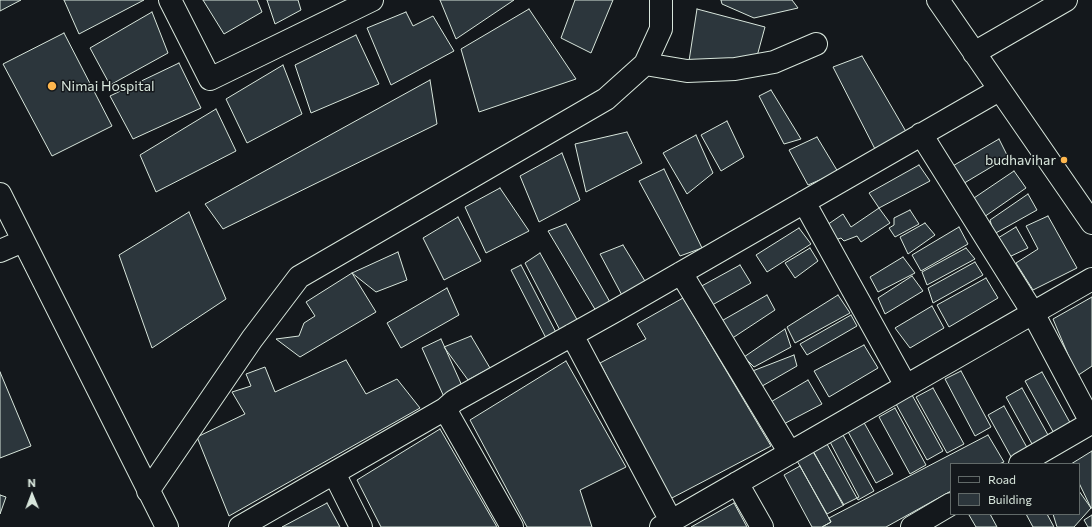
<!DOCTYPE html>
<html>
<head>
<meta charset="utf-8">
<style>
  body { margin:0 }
  #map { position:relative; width:1092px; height:527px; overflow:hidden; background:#14181c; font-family:Commissioner,sans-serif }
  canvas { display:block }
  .legend { position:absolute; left:950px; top:463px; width:130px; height:52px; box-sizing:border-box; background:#14181c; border:1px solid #626a69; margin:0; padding:5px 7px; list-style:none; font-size:12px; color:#d8e6dc }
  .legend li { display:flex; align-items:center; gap:8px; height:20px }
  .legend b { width:20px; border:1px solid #626a69 }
  .north { position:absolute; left:12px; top:475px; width:40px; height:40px; -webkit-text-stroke:3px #14181c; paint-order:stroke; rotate:359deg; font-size:11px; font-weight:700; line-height:16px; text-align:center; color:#d8e6dc }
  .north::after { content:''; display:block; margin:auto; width:14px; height:18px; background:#d8e6dc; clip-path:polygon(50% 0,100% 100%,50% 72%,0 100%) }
</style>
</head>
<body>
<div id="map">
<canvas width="1092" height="527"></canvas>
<ul class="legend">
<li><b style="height:5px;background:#14181c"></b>Road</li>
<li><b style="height:11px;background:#2c363c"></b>Building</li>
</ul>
<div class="north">N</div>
</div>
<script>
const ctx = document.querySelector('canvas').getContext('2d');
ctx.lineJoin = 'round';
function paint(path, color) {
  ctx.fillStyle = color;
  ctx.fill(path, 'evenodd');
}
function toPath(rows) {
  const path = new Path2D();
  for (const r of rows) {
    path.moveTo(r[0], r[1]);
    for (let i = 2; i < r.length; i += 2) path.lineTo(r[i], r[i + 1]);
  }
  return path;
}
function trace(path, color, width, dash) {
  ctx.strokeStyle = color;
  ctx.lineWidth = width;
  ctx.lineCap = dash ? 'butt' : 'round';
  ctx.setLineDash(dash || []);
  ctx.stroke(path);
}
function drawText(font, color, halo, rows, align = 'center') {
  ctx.font = font + ' Commissioner,sans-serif';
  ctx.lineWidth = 3;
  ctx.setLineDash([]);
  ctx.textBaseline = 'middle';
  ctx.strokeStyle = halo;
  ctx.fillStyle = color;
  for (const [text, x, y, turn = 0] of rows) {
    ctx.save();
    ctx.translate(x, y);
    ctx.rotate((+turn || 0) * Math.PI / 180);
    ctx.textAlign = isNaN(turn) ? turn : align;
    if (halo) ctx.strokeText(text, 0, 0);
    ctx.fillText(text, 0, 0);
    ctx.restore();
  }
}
const building = toPath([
  [0,0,21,0,0,11,0,0],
  [64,0,144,0,79,34,64,0],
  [203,0,257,0,262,12,224,34,203,0],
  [267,0,298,0,301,10,275,24,267,0],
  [440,0,514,0,456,39,440,0],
  [575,0,613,0,591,53,561,38,575,0],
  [721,0,792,0,798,8,754,18,722,4,721,0],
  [529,9,576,79,479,112,461,49,529,9],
  [697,9,765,27,756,60,689,61,697,9],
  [152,12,168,53,110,85,90,48,152,12],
  [406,12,413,26,433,16,454,51,391,85,367,28,406,12],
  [64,33,112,126,52,156,3,64,64,33],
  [356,35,379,84,311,113,295,65,356,35],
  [862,56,908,135,876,151,833,67,862,56],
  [179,63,201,108,133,139,110,96,179,63],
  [283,65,302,114,247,143,226,99,283,65],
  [430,80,437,124,223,229,205,204,430,80],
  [771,90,801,139,784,144,759,96,771,90],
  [216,109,236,151,156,192,140,155,216,109],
  [727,121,744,157,721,171,701,135,727,121],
  [627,132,642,163,586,192,575,144,627,132],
  [696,135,713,173,687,194,663,153,696,135],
  [817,137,838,172,808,185,789,150,817,137],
  [999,139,1008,157,961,185,951,167,999,139],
  [562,153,580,200,539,222,520,176,562,153],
  [919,165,930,181,879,208,869,193,919,165],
  [664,169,702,248,680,256,639,181,664,169],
  [1014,171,1026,188,984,217,971,200,1014,171],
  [500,188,529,231,486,253,465,207,500,188],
  [1028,194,1037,210,994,234,990,220,1028,194],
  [879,208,890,223,861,242,857,236,844,241,841,238,830,242,824,227,843,214,851,227,879,208],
  [910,210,919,224,895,237,889,228,894,225,894,218,910,210],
  [189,212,226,299,152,348,119,255,189,212],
  [1048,216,1077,268,1033,290,1016,263,1038,249,1026,226,1048,216],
  [458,217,481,261,444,280,423,238,458,217],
  [925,223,935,235,908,254,900,237,925,223],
  [566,224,615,311,599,316,548,231,566,224],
  [959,227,968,244,921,271,912,255,959,227],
  [1016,227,1028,248,1007,258,998,238,1016,227],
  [799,228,811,244,767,272,756,255,799,228],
  [623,245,648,286,624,299,600,254,623,245],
  [810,248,818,261,795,278,785,263,810,248],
  [966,248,975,259,927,285,922,272,966,248],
  [398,252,407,280,376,292,352,273,398,252],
  [540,253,580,325,563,336,525,263,540,253],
  [903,257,915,273,878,292,870,277,903,257],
  [975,262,983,275,933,303,928,288,975,262],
  [521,265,561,342,548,342,511,270,521,265],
  [740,265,751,283,707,308,698,288,740,265],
  [352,273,376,312,300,357,276,339,299,336,304,323,315,316,306,302,352,273],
  [912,276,923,291,885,314,878,298,912,276],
  [986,278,998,298,949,327,937,305,986,278],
  [447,288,459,315,401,348,387,323,447,288],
  [767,295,775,310,728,341,718,323,767,295],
  [838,295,850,313,795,343,787,327,838,295],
  [1092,297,1092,366,1077,376,1053,319,1092,297],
  [683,298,771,446,670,499,600,363,646,339,637,324,683,298],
  [932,306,944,328,910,348,895,328,932,306],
  [851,315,857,326,807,355,800,344,851,315],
  [785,329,791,347,754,367,744,357,785,329],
  [471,336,490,368,468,380,444,347,471,336],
  [441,339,463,388,444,397,422,348,441,339],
  [864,345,878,368,829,397,814,371,864,345],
  [794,355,797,366,757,389,750,372,794,355],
  [346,360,366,394,397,379,420,408,229,516,197,437,245,414,232,392,251,386,246,374,265,367,275,392,346,360],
  [566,361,626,467,580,490,592,527,527,527,470,420,566,361],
  [961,371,991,427,975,436,945,379,961,371],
  [0,372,31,446,0,458,0,372],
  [1042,372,1073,428,1056,437,1025,381,1042,372],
  [808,380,822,404,778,427,769,403,808,380],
  [933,388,964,444,947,453,916,397,933,388],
  [1022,388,1053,444,1037,453,1006,397,1022,388],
  [912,395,943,451,927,460,896,404,912,395],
  [1004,406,1035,462,1015,464,988,415,1004,406],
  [895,408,926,465,910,474,879,417,895,408],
  [862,419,893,474,876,483,846,428,862,419],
  [440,429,497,527,381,527,357,480,440,429],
  [843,435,874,491,858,500,827,444,843,435],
  [988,435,1004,462,999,464,951,464,951,491,886,527,822,527,831,522,829,518,988,435],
  [829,440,859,497,843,505,812,449,829,440],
  [812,450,844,505,827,514,796,459,812,450],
  [1092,451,1092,508,1091,508,1079,483,1079,464,1071,464,1092,451],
  [800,466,831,522,822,527,812,527,784,475,800,466],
  [1079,491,1091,508,1074,527,1057,527,1053,514,1079,514,1079,491],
  [0,495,6,497,0,514,0,495],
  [327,503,340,527,282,527,327,503],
  [734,503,747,527,691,527,734,503],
  [970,514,990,514,997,527,976,527,969,515,970,514],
  [1026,514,1047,514,1054,527,1033,527,1026,514],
  [1092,515,1092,527,1088,527,1084,520,1092,515]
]);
const minor = toPath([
  [170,0,210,79,372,0],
  [938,0,1092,223],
  [974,53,1066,0],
  [645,64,687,71,735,69,774,62,816,44],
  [921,134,1033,313,1092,424],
  [0,194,167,527],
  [804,202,906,386],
  [0,251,23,241],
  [681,273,790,453],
  [572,335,671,521],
  [445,409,512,527],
  [1020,464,1091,423],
  [334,473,361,527],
  [737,483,762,527],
  [148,491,252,339,299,277,606,99,645,64,661,29,661,0],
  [240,527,445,409,454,401,615,311,999,90],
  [661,527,1092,279],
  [912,527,951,504]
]);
const markers = [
  [52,86,5,"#ffb74d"],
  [1064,160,4,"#ffb74d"]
];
const poiNames = [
  ["Nimai Hospital",61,86],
  ["budhavihar",1056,160,"right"]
];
paint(building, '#2c363c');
trace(building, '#d8e6dc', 1);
trace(minor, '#d8e6dc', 24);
trace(minor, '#14181c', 22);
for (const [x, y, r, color] of markers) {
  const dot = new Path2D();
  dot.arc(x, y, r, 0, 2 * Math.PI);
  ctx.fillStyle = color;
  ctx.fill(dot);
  trace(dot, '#14181c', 1.5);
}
drawText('14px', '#d8e6dc', '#14181c', poiNames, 'left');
</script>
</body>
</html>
